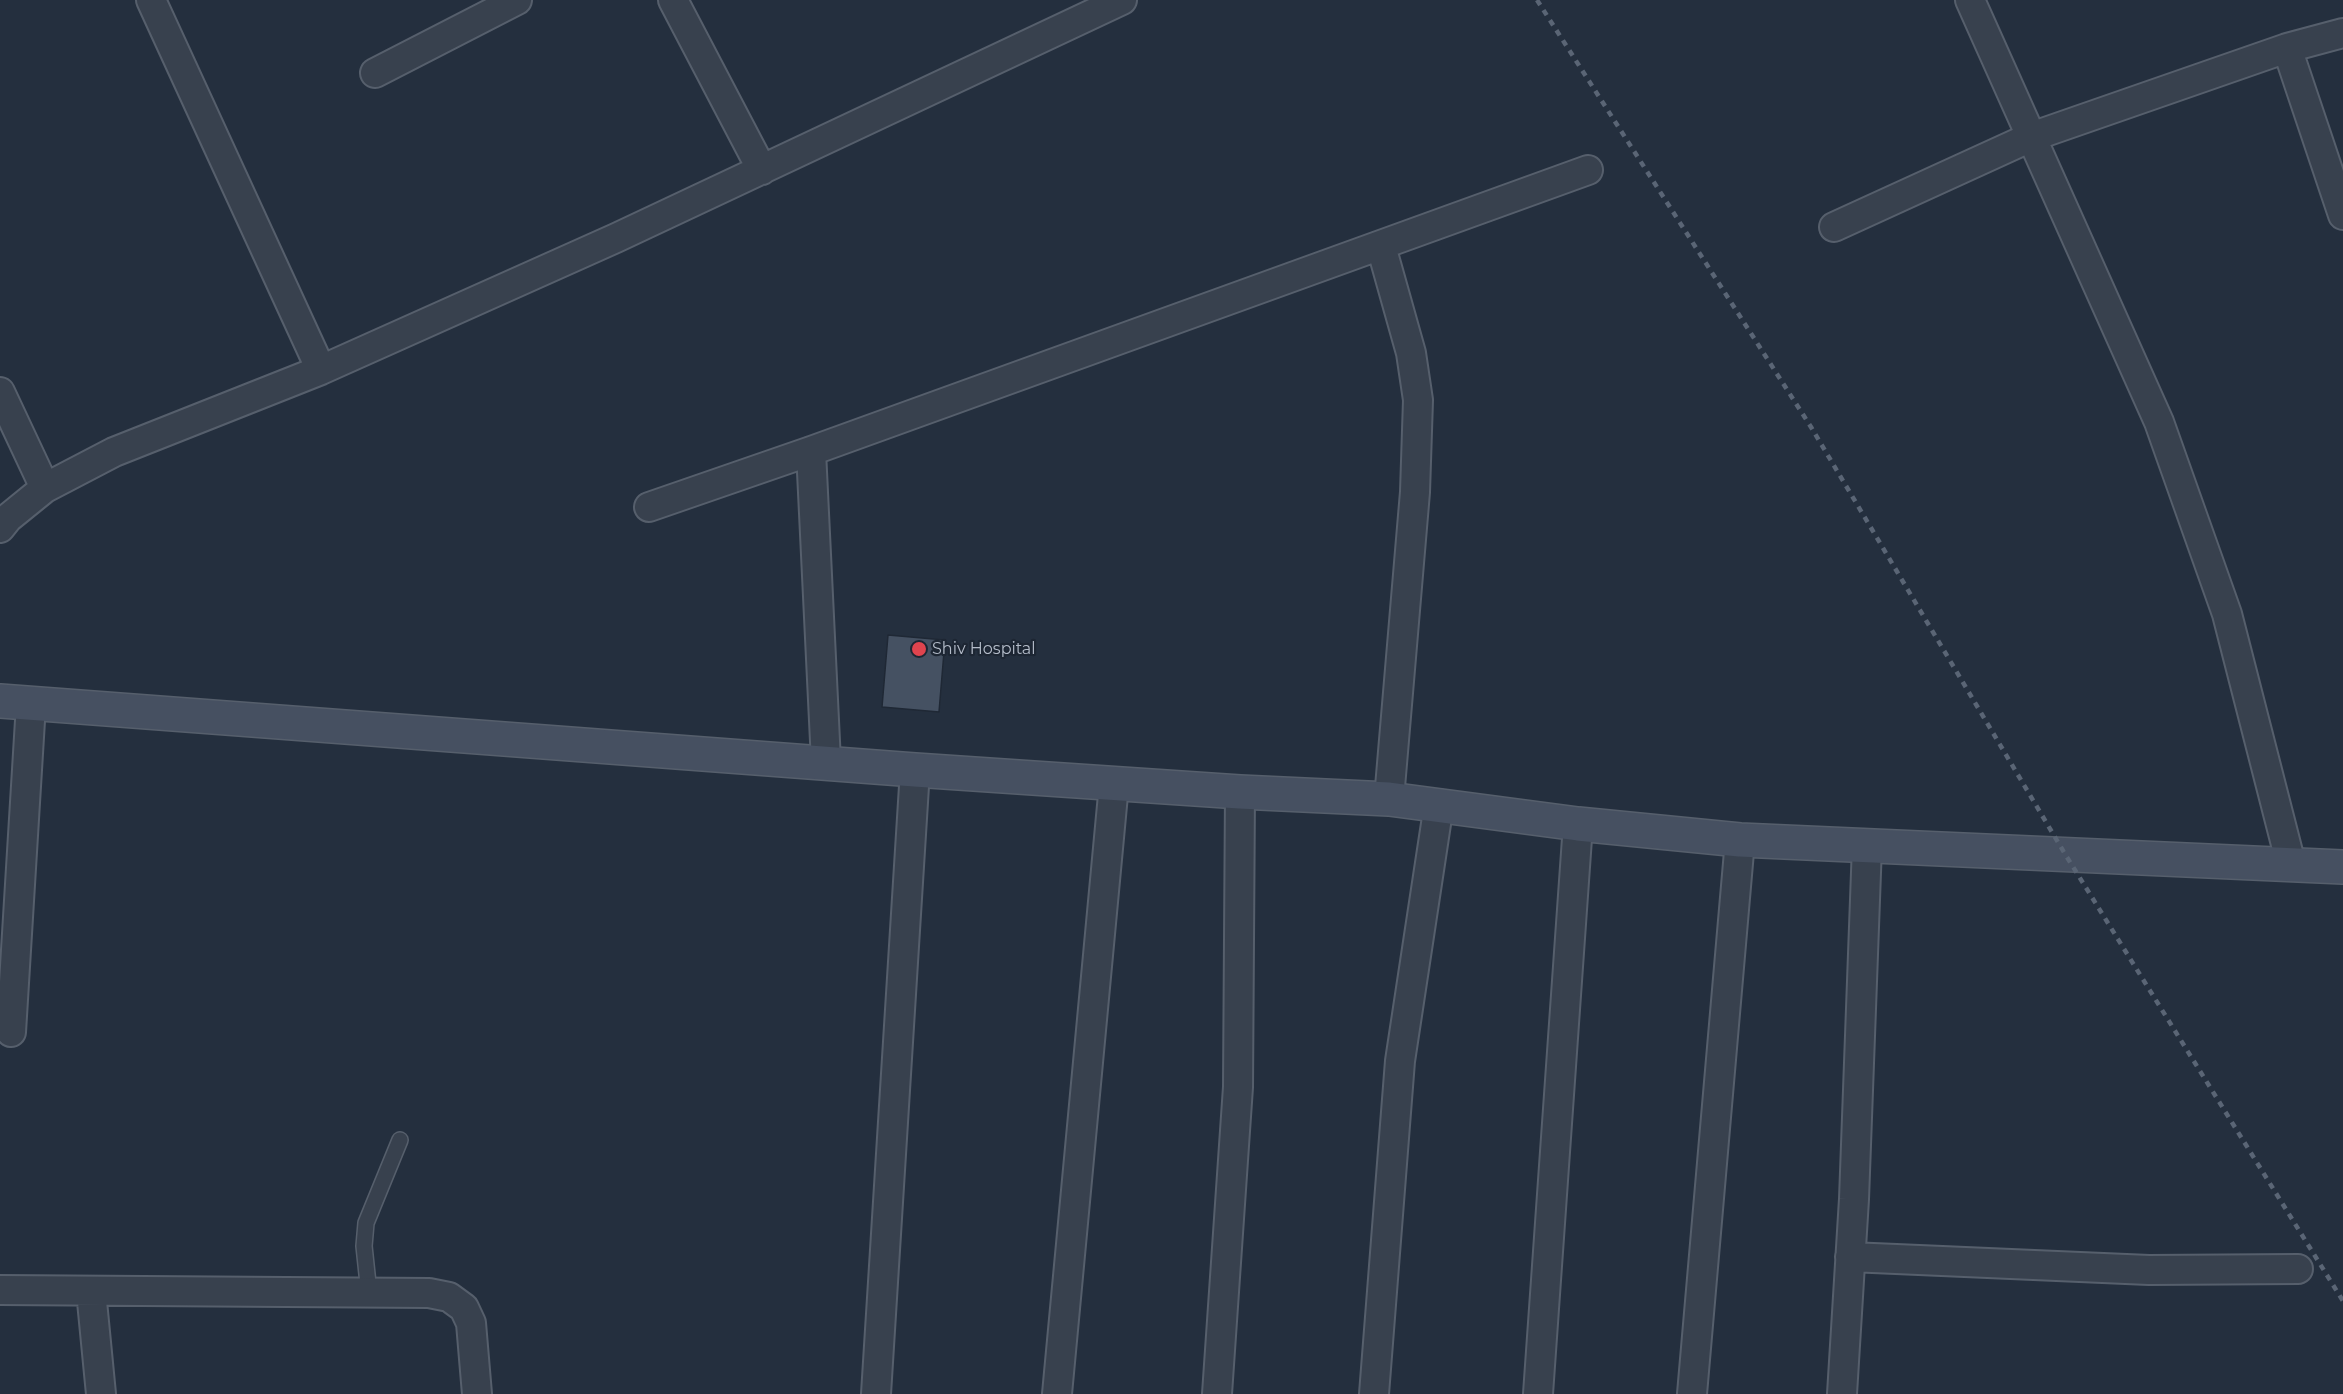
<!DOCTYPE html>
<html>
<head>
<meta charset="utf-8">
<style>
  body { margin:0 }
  canvas { display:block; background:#242f3e }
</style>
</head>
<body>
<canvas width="2343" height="1394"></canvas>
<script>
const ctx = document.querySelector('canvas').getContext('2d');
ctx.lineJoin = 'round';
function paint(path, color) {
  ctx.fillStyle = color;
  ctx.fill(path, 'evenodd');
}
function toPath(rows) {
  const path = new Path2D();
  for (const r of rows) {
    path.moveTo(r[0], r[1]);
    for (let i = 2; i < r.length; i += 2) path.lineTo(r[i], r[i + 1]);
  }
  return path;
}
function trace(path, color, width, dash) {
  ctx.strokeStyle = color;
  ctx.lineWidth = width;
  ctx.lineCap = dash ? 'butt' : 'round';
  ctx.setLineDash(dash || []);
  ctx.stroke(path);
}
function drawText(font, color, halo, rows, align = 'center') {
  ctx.font = font + ' Montserrat,sans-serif';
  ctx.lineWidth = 4.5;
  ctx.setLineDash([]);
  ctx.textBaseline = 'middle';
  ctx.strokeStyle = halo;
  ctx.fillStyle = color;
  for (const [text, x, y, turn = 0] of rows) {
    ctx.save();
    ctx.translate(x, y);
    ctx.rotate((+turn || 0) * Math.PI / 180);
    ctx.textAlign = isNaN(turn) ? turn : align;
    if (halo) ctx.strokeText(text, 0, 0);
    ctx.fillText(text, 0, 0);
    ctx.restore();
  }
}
const building = toPath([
  [888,635,945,640,939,712,882,707,888,635]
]);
const service = toPath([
  [369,1293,364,1246,366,1223,400,1140]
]);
const minor = toPath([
  [151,0,321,370],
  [673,0,762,170],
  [1970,0,2159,422,2227,614,2291,864],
  [2287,48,2343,215],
  [375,73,517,0],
  [1834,227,2031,137,2287,48,2343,33],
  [1381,246,1411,353,1418,400,1415,492,1389,799],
  [0,392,45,488],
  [811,451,826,762],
  [649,507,811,451,1588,170],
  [0,528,8,518,45,488,114,452,321,370,616,238,1122,0],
  [11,1032,31,704],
  [1850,1257,2149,1270,2298,1269],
  [0,1290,429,1293,449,1297,464,1308,471,1323,477,1394],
  [91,1291,101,1394],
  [876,1394,915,770],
  [1057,1394,1114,784],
  [1217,1394,1238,1087,1240,792],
  [1374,1394,1400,1061,1439,804],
  [1538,1394,1578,824],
  [1692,1394,1740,840],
  [1842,1394,1854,1199,1867,845]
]);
const secondary = toPath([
  [0,701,915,770,1240,792,1389,799,1578,824,1740,840,2343,867]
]);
const rail = toPath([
  [1537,0,1811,427,2065,854,2343,1301]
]);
const markers = [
  [919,649,8,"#e0444e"]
];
const poiNames = [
  ["Shiv Hospital",932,649]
];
paint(building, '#455162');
trace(building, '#1f2835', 1.5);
trace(service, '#565f6c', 18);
trace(minor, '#565f6c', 32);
trace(secondary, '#565f6c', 36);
trace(service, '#38414e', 15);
trace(minor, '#38414e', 28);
trace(secondary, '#465061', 33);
trace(rail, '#5a6575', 4.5, [6, 6]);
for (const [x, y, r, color] of markers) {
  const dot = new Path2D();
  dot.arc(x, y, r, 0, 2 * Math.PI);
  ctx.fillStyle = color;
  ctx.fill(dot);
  trace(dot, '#1d2633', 2);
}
drawText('16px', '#b4bcc9', '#1d2633', poiNames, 'left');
</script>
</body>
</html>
